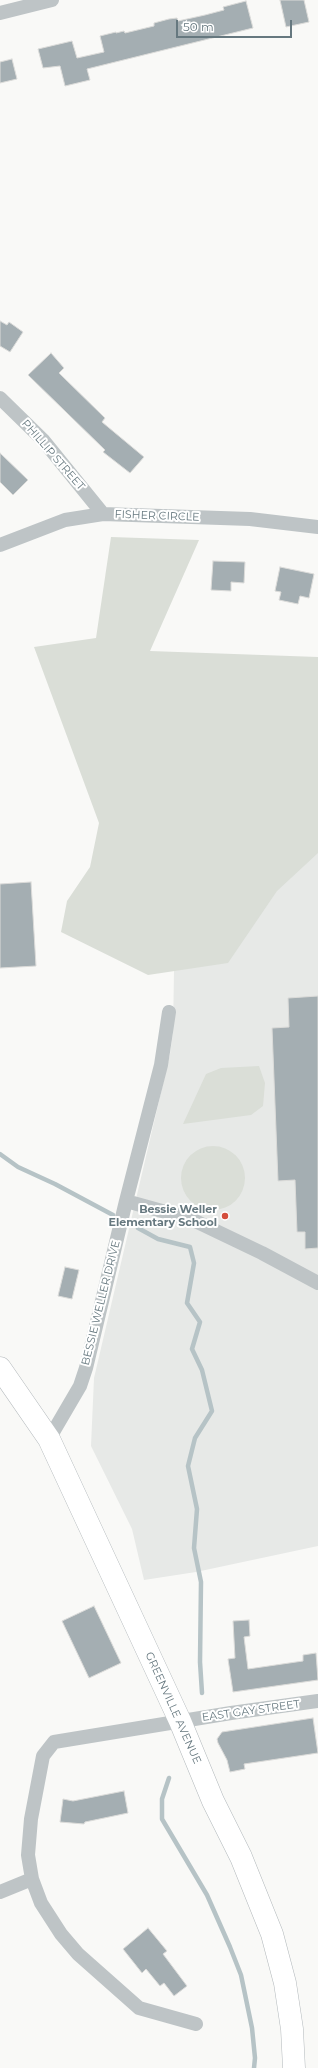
<!DOCTYPE html>
<html>
<head>
<meta charset="utf-8">
<style>
  body { margin:0 }
  #map { position:relative; width:318px; height:2068px; overflow:hidden; background:#f9f9f7; font-family:Montserrat,sans-serif }
  canvas { display:block }
  .scale { position:absolute; left:176px; top:20px; width:116px; height:18px; box-sizing:border-box; border:2px solid #66787f; border-top:0; padding-left:5px; font-size:12px; line-height:14px; white-space:nowrap; color:#66787f; -webkit-text-stroke:3px #fff; paint-order:stroke }
</style>
</head>
<body>
<div id="map">
<canvas width="318" height="2068"></canvas>
<div class="scale">50 m</div>
</div>
<script>
const ctx = document.querySelector('canvas').getContext('2d');
ctx.lineJoin = 'round';
function paint(path, color) {
  ctx.fillStyle = color;
  ctx.fill(path, 'evenodd');
}
function toPath(rows) {
  const path = new Path2D();
  for (const r of rows) {
    if (r.length === 3) {
      path.moveTo(r[0] + r[2], r[1]);
      path.arc(r[0], r[1], r[2], 0, 2 * Math.PI);
      continue;
    }
    path.moveTo(r[0], r[1]);
    for (let i = 2; i < r.length; i += 2) path.lineTo(r[i], r[i + 1]);
  }
  return path;
}
function trace(path, color, width, dash) {
  ctx.strokeStyle = color;
  ctx.lineWidth = width;
  ctx.lineCap = dash ? 'butt' : 'round';
  ctx.setLineDash(dash || []);
  ctx.stroke(path);
}
function drawText(font, color, halo, rows, align = 'center') {
  ctx.font = font + ' Montserrat,sans-serif';
  ctx.lineWidth = 4;
  ctx.setLineDash([]);
  ctx.textBaseline = 'middle';
  ctx.strokeStyle = halo;
  ctx.fillStyle = color;
  for (const [text, x, y, turn = 0] of rows) {
    ctx.save();
    ctx.translate(x, y);
    ctx.rotate((+turn || 0) * Math.PI / 180);
    ctx.textAlign = isNaN(turn) ? turn : align;
    if (halo) ctx.strokeText(text, 0, 0);
    ctx.fillText(text, 0, 0);
    ctx.restore();
  }
}
const built = toPath([
  [318,844,318,1546,196,1572,144,1580,132,1529,91,1446,94,1378,170,1054,173,1032,176,848]
]);
const green = toPath([
  [111,537,199,540,150,651,318,657,318,853,277,891,228,963,148,975,61,932,67,901,90,867,99,823,34,647,96,638],
  [259,1066,265,1083,263,1106,251,1115,183,1124,206,1074,221,1068],
  [213,1178,32]
]);
const stream = toPath([
  [0,1154,18,1167,55,1184,113,1215],
  [138,1228,158,1239,190,1247,194,1263,187,1303,200,1322,192,1349,202,1370,212,1411,195,1438,188,1466,197,1509,194,1548,201,1582,200,1662,202,1693],
  [169,1778,162,1799,162,1819,207,1895,230,1947,241,1975,252,2028,255,2058,254,2068]
]);
const building = toPath([
  [280,0,304,0,309,22,286,27,280,0],
  [246,1,253,28,87,69,90,80,65,86,60,66,43,68,38,49,72,41,77,58,104,52,100,36,116,32,116,33,124,31,125,33,154,26,154,23,169,19,177,18,178,21,205,15,224,10,223,7,246,1],
  [12,59,17,79,0,83,0,62,12,59],
  [0,321,7,325,9,322,23,332,10,352,0,346,0,321],
  [51,353,64,368,59,373,105,418,102,422,144,457,130,473,103,452,105,450,28,375,51,353],
  [0,453,28,480,13,495,0,482,0,453],
  [213,561,245,562,244,583,231,582,231,591,211,590,213,561],
  [280,567,314,574,309,598,300,596,298,604,279,600,281,592,275,591,280,567],
  [31,882,36,966,0,968,0,884,31,882],
  [318,996,318,1248,305,1249,305,1232,297,1232,295,1180,278,1181,272,1028,289,1027,288,998,318,996],
  [65,1267,79,1270,72,1299,58,1296,65,1267],
  [94,1606,121,1663,89,1678,62,1621,94,1606],
  [249,1620,250,1636,244,1637,248,1669,303,1661,303,1655,316,1653,318,1680,233,1692,228,1659,235,1658,233,1621,249,1620],
  [313,1718,318,1753,244,1764,245,1769,230,1772,227,1760,218,1743,217,1739,222,1732,313,1718],
  [124,1791,128,1813,85,1822,84,1824,60,1822,63,1799,73,1801,124,1791],
  [148,1928,167,1951,163,1954,187,1986,174,1996,164,1983,160,1986,146,1969,142,1973,123,1949,148,1928]
]);
const street = toPath([
  [0,13,52,0],
  [0,398,43,440,103,514],
  [0,545,65,520,103,514,250,519,318,527],
  [126,1201,161,1065,169,1012],
  [49,1439,80,1386,86,1368,126,1201,191,1219,262,1253,318,1283],
  [0,1892,32,1879],
  [196,2024,139,2008,78,1954,61,1934,41,1903,32,1879,28,1855,31,1819,43,1756,54,1742,231,1713,318,1701]
]);
const primary = toPath([
  [0,1368,49,1439,180,1721,213,1801,241,1857,272,1934,285,1983,292,2029,294,2068]
]);
const markers = [
  [225,1216,4,"#d44d3c"]
];
const streetNames = [
  ["PHILLIP STREET",53,455,49],
  ["FISHER CIRCLE",157,516,2],
  ["BESSIE WELLER DRIVE",101,1303,-76],
  ["GREENVILLE AVENUE",173,1708,66],
  ["EAST GAY STREET",251,1711,-8]
];
const poiNames = [
  ["Bessie Weller",217,1210],
  ["Elementary School",217,1223]
];
paint(built, '#e7e9e7');
paint(green, '#daded7');
trace(stream, '#b6c3c6', 4.5);
paint(building, '#a4aeb2');
trace(building, '#dbdbd9', 1);
trace(primary, '#b2b8bb', 23);
trace(street, '#bec4c6', 14);
trace(primary, '#fff', 22);
for (const [x, y, r, color] of markers) {
  const dot = new Path2D();
  dot.arc(x, y, r, 0, 2 * Math.PI);
  ctx.fillStyle = color;
  ctx.fill(dot);
  trace(dot, '#fff', 1.5);
}
drawText('11px', '#66787f', '#fff', streetNames);
drawText('bold 11px', '#66787f', '#fff', poiNames, 'right');
</script>
</body>
</html>
